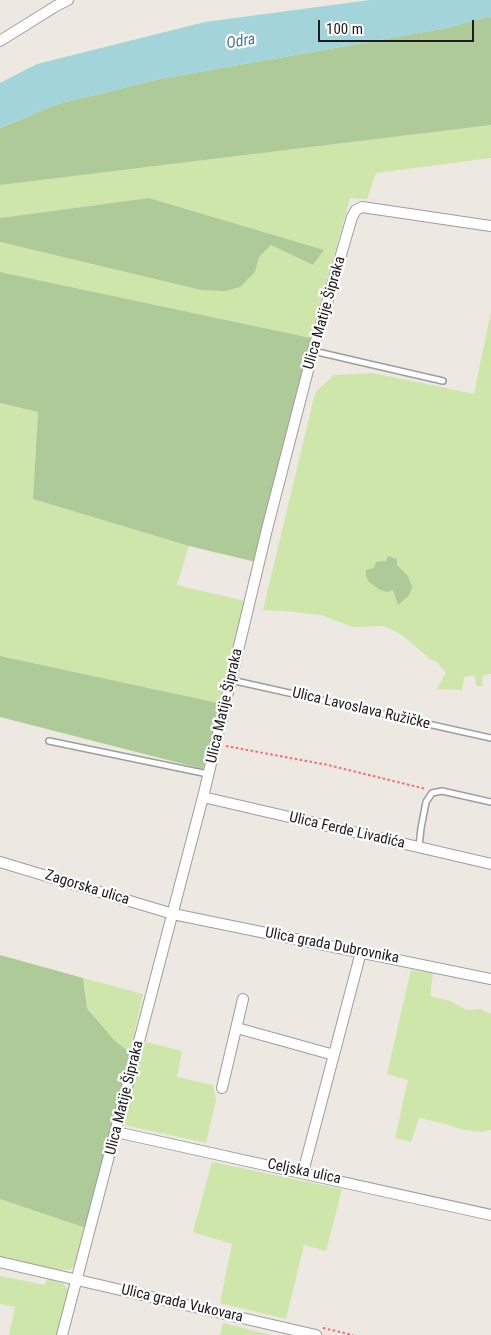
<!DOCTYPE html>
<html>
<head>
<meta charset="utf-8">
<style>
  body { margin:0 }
  #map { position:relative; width:491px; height:1335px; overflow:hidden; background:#ede8e1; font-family:"Roboto Condensed",sans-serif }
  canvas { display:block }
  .scale { position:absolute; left:318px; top:20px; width:156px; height:22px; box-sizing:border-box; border:2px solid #1c1c1c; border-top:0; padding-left:6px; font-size:15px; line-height:18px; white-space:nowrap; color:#1c1c1c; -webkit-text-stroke:4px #fff; paint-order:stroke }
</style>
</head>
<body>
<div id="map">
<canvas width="491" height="1335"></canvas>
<div class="scale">100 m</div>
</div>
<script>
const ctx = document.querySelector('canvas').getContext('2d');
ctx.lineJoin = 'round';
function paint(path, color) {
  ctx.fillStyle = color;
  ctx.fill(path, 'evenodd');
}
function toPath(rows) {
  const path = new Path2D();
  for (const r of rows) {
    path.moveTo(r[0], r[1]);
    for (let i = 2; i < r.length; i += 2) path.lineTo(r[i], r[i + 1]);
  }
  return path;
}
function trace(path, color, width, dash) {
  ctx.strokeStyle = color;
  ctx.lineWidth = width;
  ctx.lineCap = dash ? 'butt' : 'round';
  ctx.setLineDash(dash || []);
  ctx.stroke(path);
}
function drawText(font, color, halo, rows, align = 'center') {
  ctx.font = font + ' "Roboto Condensed",sans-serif';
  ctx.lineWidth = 4.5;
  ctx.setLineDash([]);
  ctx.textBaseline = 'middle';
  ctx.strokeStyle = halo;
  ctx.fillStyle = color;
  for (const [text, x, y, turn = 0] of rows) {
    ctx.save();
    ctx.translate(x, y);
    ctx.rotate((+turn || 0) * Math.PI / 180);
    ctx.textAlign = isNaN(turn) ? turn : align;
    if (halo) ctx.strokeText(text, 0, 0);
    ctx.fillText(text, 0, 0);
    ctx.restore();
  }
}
const grass = toPath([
  [491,125,491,158,376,173,367,199,350,198,311,338,0,272,0,242,201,290,255,272,259,257,271,245,313,265,323,250,149,198,0,218,0,185],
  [491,311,491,674,483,675,482,686,476,686,475,675,464,677,462,690,437,689,446,673,437,662,430,659,402,635,384,626,353,627,321,615,286,611,263,610,315,393,334,375,373,373,474,394],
  [0,403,38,412,33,499,189,546,177,585,245,601,223,704,0,656],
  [411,970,433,973,430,996,450,1001,467,1010,481,1009,491,1014,491,1130,480,1132,460,1129,446,1124,419,1118,411,1142,395,1138,408,1080,387,1074],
  [83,978,143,994,130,1053,114,1040,87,1007],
  [142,1041,182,1051,177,1077,213,1085,216,1100,206,1143,124,1125,121,1121],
  [212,1162,342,1189,326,1251,304,1245,286,1319,220,1303,232,1244,193,1232],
  [0,1199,86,1228,74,1266,69,1270,52,1269,0,1257],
  [0,1276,45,1285,47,1279,62,1282,69,1291,58,1335,9,1335,15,1307,0,1304],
  [223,1323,271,1335,220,1335]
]);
const forest = toPath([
  [491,16,491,125,0,185,0,128,58,104,160,79,447,28],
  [149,198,324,250,313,265,271,245,259,257,255,272,240,287,225,291,201,290,0,242,0,218],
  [0,272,311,338,256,562,189,546,33,499,38,412,0,403],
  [388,556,397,559,397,565,408,576,412,587,409,595,398,605,393,590,387,592,380,590,369,582,366,576,366,570,374,568,376,562,386,561],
  [0,656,223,704,203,769,0,717],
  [0,955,83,978,87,1008,114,1040,130,1053,86,1228,0,1199]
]);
const water = toPath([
  [370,0,491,0,491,16,447,28,160,79,58,104,0,128,0,83,37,64,205,22]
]);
const path = toPath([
  [226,746,328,765,426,789],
  [323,1328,353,1335]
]);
const lane = toPath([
  [313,351,443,381],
  [231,680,491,738],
  [49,741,208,774],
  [419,847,421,828,426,802,432,793,442,791,491,802]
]);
const street = toPath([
  [0,41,56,6,68,0],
  [203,797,491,864],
  [0,862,173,914,491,979],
  [237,1028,334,1055],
  [222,1088,243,999],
  [116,1132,491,1215],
  [303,1172,361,952],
  [0,1262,316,1335],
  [62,1335,203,797,267,529,313,351,352,217,356,210,362,207,491,226]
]);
const streetNames = [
  ["Ulica Matije Šipraka",325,313,-74],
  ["Ulica Matije Šipraka",225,706,-77],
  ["Ulica Lavoslava Ružičke",361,709,13],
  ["Ulica Ferde Livadića",347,831,13],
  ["Zagorska ulica",87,888,17],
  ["Ulica grada Dubrovnika",332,946,11],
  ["Ulica Matije Šipraka",125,1098,-76],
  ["Celjska ulica",304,1172,12],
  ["Ulica grada Vukovara",182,1304,13]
];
const waterNames = [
  ["Odra",241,42,-9]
];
paint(grass, '#cee6a9');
paint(forest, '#adca98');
paint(water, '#a3d4d9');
trace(lane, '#9d9d9d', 8);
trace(street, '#9d9d9d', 12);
trace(path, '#f36c6f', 2, [2.5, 2.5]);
trace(lane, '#fff', 5);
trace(street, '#fff', 10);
drawText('15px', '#1c1c1c', '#fff', streetNames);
drawText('italic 16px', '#477997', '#fff', waterNames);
</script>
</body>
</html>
